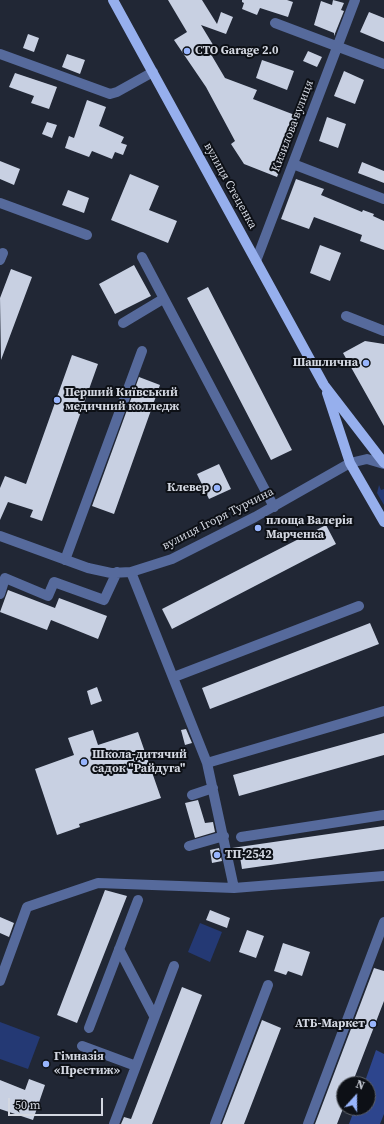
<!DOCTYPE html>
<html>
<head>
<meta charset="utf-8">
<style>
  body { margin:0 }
  #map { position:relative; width:384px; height:1124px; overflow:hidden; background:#212735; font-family:"Source Serif 4",serif }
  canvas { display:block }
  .north { position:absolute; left:336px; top:1076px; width:40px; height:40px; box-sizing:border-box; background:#0d1016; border:1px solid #5c6067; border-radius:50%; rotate:21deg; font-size:11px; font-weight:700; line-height:16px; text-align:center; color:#d3d7e1 }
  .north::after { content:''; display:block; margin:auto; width:14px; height:18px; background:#98b5fd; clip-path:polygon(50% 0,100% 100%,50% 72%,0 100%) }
  .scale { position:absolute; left:8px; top:1098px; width:95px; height:18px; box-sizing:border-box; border:2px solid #d3d7e1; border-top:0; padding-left:5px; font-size:12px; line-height:14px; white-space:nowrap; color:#d3d7e1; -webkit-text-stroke:3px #0d1016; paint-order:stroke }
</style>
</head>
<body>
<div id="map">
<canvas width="384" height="1124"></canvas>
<div class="north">N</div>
<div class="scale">50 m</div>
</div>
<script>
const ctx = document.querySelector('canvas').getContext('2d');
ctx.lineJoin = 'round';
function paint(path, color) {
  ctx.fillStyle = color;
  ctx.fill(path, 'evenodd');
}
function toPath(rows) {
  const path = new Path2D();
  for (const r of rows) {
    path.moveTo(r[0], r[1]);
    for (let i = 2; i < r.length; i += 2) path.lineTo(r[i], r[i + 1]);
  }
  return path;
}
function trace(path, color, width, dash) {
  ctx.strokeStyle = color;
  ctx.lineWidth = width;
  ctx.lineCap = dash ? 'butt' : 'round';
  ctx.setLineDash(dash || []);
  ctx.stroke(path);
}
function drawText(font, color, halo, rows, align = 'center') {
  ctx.font = font + ' "Source Serif 4",serif';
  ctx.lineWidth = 4;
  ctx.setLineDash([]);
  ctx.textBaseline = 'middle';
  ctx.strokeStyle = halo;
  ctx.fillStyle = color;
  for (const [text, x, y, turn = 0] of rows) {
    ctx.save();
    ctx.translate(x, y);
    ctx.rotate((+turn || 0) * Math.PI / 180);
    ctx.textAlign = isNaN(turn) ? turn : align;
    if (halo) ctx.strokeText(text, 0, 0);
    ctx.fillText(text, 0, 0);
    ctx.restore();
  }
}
const green = toPath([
  [379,485,381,490,384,489,384,505,377,493],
  [200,923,222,932,210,962,188,952],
  [0,1022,40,1037,28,1069,0,1059]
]);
const forest = toPath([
  [376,1050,384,1054,384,1114,380,1124,349,1124,355,1108,368,1108,368,1084,364,1084]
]);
const building = toPath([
  [168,0,202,0,217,24,221,12,233,17,226,34,201,25,218,53,212,56,225,78,257,90,253,99,300,117,277,177,244,164,231,144,235,141,206,87,174,40,187,32],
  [242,0,287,0,293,2,288,17,260,8,257,15,242,9,244,3,242,2],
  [333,0,344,3,341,10,344,11,334,36,334,33,314,25,321,1,332,5],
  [369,12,384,18,384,42,360,32],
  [28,34,39,38,34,52,23,48],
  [308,51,322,57,317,67,303,61],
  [67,54,85,60,80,74,62,67],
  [262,60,294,71,287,90,256,78],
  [344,71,364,80,355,104,334,96],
  [15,73,57,87,49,109,31,103,34,96,9,87],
  [87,100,106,107,99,126,124,137,121,143,127,145,123,155,115,152,112,159,92,151,89,157,65,148,69,136,74,138],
  [327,117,346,124,338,148,319,141],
  [47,122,57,125,52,138,42,134],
  [0,161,20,169,14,185,0,179],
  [362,162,384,171,384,183,358,173],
  [130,174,159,186,149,210,177,221,168,243,111,220],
  [296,179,324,189,321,195,362,212,363,210,374,214,373,216,384,221,384,250,360,241,362,235,314,217,309,229,281,219],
  [68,190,89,198,84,213,62,205],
  [320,245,341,253,330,281,310,273],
  [134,265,151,296,115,314,99,284],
  [11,269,32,277,1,360,0,298],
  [208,287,292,450,271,460,187,298],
  [365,341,384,344,384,426,343,353],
  [72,355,98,364,42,521,30,517,33,510,8,502,0,520,0,488,5,476,26,484],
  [139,377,160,385,114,514,92,506],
  [219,464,231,489,209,499,197,474],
  [326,525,336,544,172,629,162,609],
  [8,590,55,608,59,598,107,616,98,639,51,620,47,630,0,612],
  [370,623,379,644,210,709,202,688],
  [97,687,102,701,91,705,87,691],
  [186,729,192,743,185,745,181,730],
  [93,730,98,745,138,732,161,798,79,824,80,827,57,835,35,769,74,755,68,738],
  [384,733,384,755,239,796,233,775],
  [198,800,205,823,213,822,215,832,195,838,185,803],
  [384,826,384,849,242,869,240,857,234,859,232,848],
  [219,848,222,861,212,863,210,850],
  [105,890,127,896,77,1023,57,1015],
  [210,910,230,918,227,928,206,920],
  [0,917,14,923,9,937,0,933],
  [247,930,264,936,256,958,239,952],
  [283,943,310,952,302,976,288,971,286,975,274,971],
  [374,968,384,971,384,1001,352,1084,344,1084,344,1106,337,1124,315,1124],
  [182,987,202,995,152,1124,121,1124,124,1117,131,1119],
  [262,1020,281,1028,244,1124,222,1124],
  [29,1079,45,1085,33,1120,0,1109,0,1080,25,1090]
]);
const minor = toPath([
  [275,23,384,64],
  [0,54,110,94,117,92,153,72],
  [293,164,384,199],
  [0,203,87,235],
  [142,257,274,507],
  [0,260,3,253],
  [256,261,355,0],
  [346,316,384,331],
  [123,323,163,299],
  [0,536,88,568,111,573,131,572,172,559,255,517,350,463,367,459,384,464],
  [65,560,142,351],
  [131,572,207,763,234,888],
  [0,594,5,578,48,596,54,582,104,600,117,572],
  [174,677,359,606],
  [207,763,384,711],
  [192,795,213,788],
  [241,837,384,815],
  [189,846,224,836],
  [119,949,154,1016],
  [0,981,27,907,98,883,234,888,384,876],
  [89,1028,138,900],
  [82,1046,136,1066],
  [114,1124,174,966],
  [215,1124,268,985],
  [308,1124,384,922]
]);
const major = toPath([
  [113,0,324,385,384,463],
  [327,393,350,463,384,522]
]);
const markers = [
  [187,51,4,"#98b5fd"],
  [366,363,4,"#98b5fd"],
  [57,400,4,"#98b5fd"],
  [217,488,4,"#98b5fd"],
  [258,528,4,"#98b5fd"],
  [84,762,4,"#98b5fd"],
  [217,855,4,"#98b5fd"],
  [373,1024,4,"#98b5fd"],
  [46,1064,4,"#98b5fd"]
];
const poiNames = [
  ["СТО Garage 2.0",195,51],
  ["Шашлична",358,363,"right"],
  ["Перший Київський",65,393],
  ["медичний колледж",65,407],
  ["Клевер",209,488,"right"],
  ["площа Валерія",266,521],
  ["Марченка",266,535],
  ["Школа-дитячий",92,755],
  ["садок \"Райдуга\"",92,769],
  ["ТП-2542",225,855],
  ["АТБ-Маркет",365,1024,"right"],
  ["Гімназія",54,1057],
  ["«Престиж»",54,1071]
];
const streetNames = [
  ["Кизилова вулиця",293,126,-69],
  ["вулиця Стеценка",230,186,61],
  ["вулиця Ігоря Турчина",218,519,-27]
];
paint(green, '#243974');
paint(forest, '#2d458d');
paint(building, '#c8d0e2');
trace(minor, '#566a9c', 10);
trace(major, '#96afed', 10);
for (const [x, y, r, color] of markers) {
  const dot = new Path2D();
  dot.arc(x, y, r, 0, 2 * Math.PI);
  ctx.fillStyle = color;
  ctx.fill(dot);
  trace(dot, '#0d1016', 1.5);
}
drawText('bold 12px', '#d3d7e1', '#0d1016', poiNames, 'left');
drawText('12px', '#d3d7e1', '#0d1016', streetNames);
</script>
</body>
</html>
